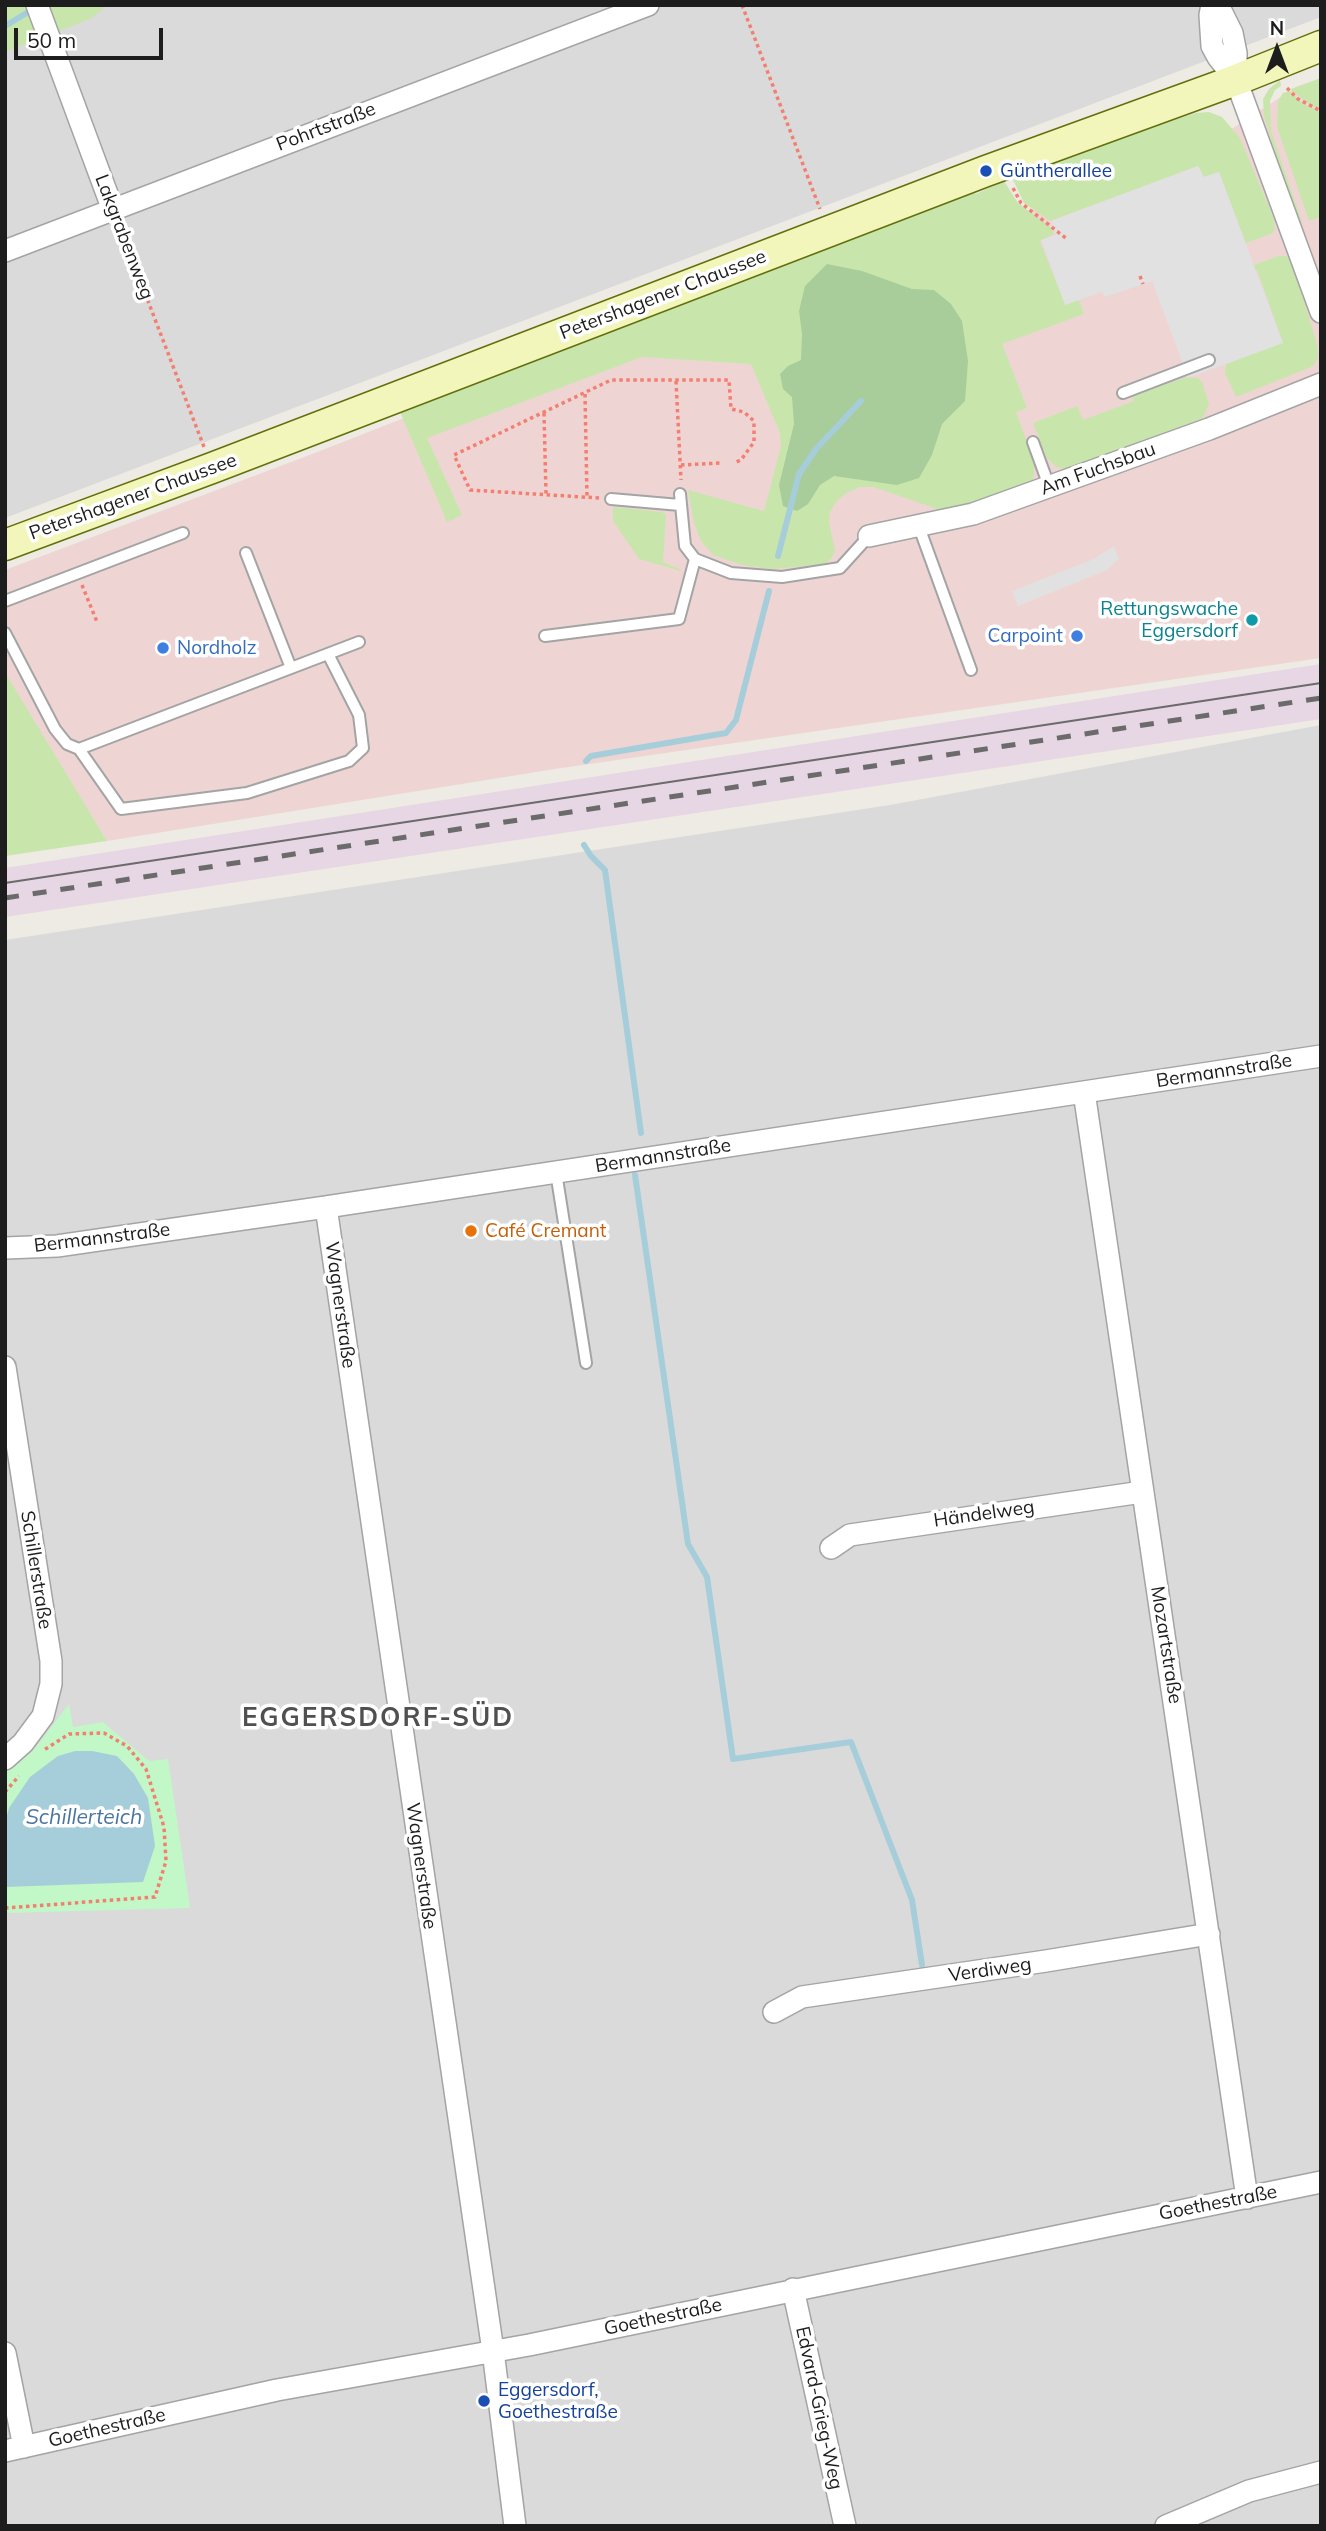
<!DOCTYPE html>
<html>
<head>
<meta charset="utf-8">
<style>
  body { margin:0 }
  #map { position:relative; width:1326px; height:2531px; overflow:hidden; background:#eeebe4; font-family:Mulish,sans-serif }
  canvas { display:block }
  .frame { position:absolute; inset:0; border:7px solid #1d1d1d; pointer-events:none }
  .north { position:absolute; left:1242px; top:14px; width:70px; height:70px; -webkit-text-stroke:5px #fff; paint-order:stroke; rotate:0deg; font-size:19px; font-weight:700; line-height:28px; text-align:center; color:#1d1d1d }
  .north::after { content:''; display:block; margin:auto; width:24px; height:32px; background:#1d1d1d; clip-path:polygon(50% 0,100% 100%,50% 72%,0 100%) }
  .scale { position:absolute; left:14px; top:28px; width:149px; height:32px; box-sizing:border-box; border:4px solid #1d1d1d; border-top:0; padding-left:9px; font-size:21px; line-height:24px; white-space:nowrap; color:#1d1d1d; -webkit-text-stroke:5px #fff; paint-order:stroke }
</style>
</head>
<body>
<div id="map">
<canvas width="1326" height="2531"></canvas>
<div class="frame"></div>
<div class="north">N</div>
<div class="scale">50 m</div>
</div>
<script>
const ctx = document.querySelector('canvas').getContext('2d');
ctx.lineJoin = 'round';
function paint(path, color) {
  ctx.fillStyle = color;
  ctx.fill(path, 'evenodd');
}
function toPath(rows) {
  const path = new Path2D();
  for (const r of rows) {
    path.moveTo(r[0], r[1]);
    for (let i = 2; i < r.length; i += 2) path.lineTo(r[i], r[i + 1]);
  }
  return path;
}
function trace(path, color, width, dash) {
  ctx.strokeStyle = color;
  ctx.lineWidth = width;
  ctx.lineCap = dash ? 'butt' : 'round';
  ctx.setLineDash(dash || []);
  ctx.stroke(path);
}
function drawText(font, color, halo, rows, align = 'center') {
  ctx.font = font + ' Mulish,sans-serif';
  ctx.lineWidth = 7;
  ctx.setLineDash([]);
  ctx.textBaseline = 'middle';
  ctx.strokeStyle = halo;
  ctx.fillStyle = color;
  for (const [text, x, y, turn = 0] of rows) {
    ctx.save();
    ctx.translate(x, y);
    ctx.rotate((+turn || 0) * Math.PI / 180);
    ctx.textAlign = isNaN(turn) ? turn : align;
    if (halo) ctx.strokeText(text, 0, 0);
    ctx.fillText(text, 0, 0);
    ctx.restore();
  }
}
const residential = toPath([
  [5,5,1321,5,1321,17,5,518],
  [1321,725,1321,2526,5,2526,5,940,890,805]
]);
const commercial = toPath([
  [1321,78,1321,658,555,769,107,841,5,678,5,570,320,451,526,370,906,257,1210,143,1296,87]
]);
const industrial = toPath([
  [1321,664,1321,719,5,917,5,868]
]);
const grass = toPath([
  [5,5,108,5,90,19,5,52],
  [1321,78,1321,107,1313,107,1292,91,1291,89],
  [1280,80,1281,86,1275,90,1270,101,1271,131,1302,222,1295,217,1264,116,1263,99,1269,89],
  [1289,91,1305,105,1318,110,1321,119,1321,217,1309,221,1277,127,1278,101,1283,93],
  [1209,112,1222,117,1240,138,1274,219,1275,230,1271,234,1235,247,1228,241,1243,236,1219,172,1204,177,1198,166,1050,221,1024,203,1009,171,1196,113],
  [1004,181,1018,203,1052,228,1054,234,1040,241,1065,304,1079,300,1084,314,1002,344,1027,408,1016,412,1035,464,1033,480,1027,487,946,512,873,487,860,487,846,493,836,502,830,512,829,522,835,551,831,559,824,564,773,569,742,565,713,555,701,541,694,523,688,490,764,511,781,446,780,433,751,364,642,357,427,438,462,515,447,522,397,405,961,192,964,196,974,193,976,194],
  [1278,256,1287,256,1293,264,1317,344,1318,358,1314,365,1309,368,1236,397,1225,373,1226,363,1282,340,1257,270,1242,276,1246,268],
  [1186,377,1198,378,1202,382,1209,404,1203,418,1069,469,1056,467,1047,458,1033,423,1077,406,1083,420,1134,401,1132,396],
  [613,507,662,512,666,515,663,562,680,569,681,571,639,559,613,521],
  [5,673,6,674,107,841,5,856]
]);
const forest = toPath([
  [827,264,862,271,912,289,934,290,951,304,962,321,968,361,965,401,942,424,932,455,919,478,897,485,834,476,820,485,808,504,797,511,783,506,779,485,794,424,792,397,783,389,780,374,788,366,801,360,802,334,799,311,805,286]
]);
const park = toPath([
  [69,1704,73,1727,103,1722,149,1761,168,1759,190,1908,5,1913,5,1773,35,1748]
]);
const parking = toPath([
  [1198,166,1204,177,1219,172,1283,343,1188,378,1152,281,1105,297,1102,292,1065,305,1041,240,1056,235,1051,221],
  [1114,546,1119,559,1107,570,1018,606,1012,591,1094,559]
]);
const water = toPath([
  [75,1751,92,1751,117,1756,134,1774,148,1798,155,1846,143,1882,5,1887,5,1823,9,1808,30,1777,58,1756]
]);
const stream = toPath([
  [5,26,35,8],
  [778,556,799,474,816,449,861,401],
  [586,761,591,756,726,733,736,720,769,591],
  [584,845,591,856,605,870,641,1133],
  [635,1175,688,1544,707,1577,733,1759,851,1742,912,1900,922,1965]
]);
const path = toPath([
  [742,5,820,209],
  [1287,88,1298,99,1321,111],
  [1013,188,1021,203,1067,239],
  [120,228,204,447],
  [1140,276,1143,284],
  [676,381,681,480],
  [585,394,587,497],
  [544,413,546,494],
  [681,465,721,463],
  [599,498,470,490,454,455,611,380,729,380,731,409,744,412,754,421,754,442,741,460,734,463],
  [82,585,97,622],
  [5,1792,19,1776],
  [5,1908,155,1897,166,1861,164,1827,146,1769,127,1746,104,1733,69,1734,44,1750]
]);
const lane = toPath([
  [1123,393,1209,360],
  [1033,442,1049,486],
  [680,494,685,546,695,559,731,573,782,577,840,568,869,536],
  [611,499,680,505],
  [919,527,971,670],
  [246,553,291,668],
  [5,601,183,533],
  [5,633,55,729,67,744,79,749,359,642],
  [545,636,679,619,695,559],
  [79,749,121,809,247,793,349,761,363,748,359,715,328,654],
  [556,1172,586,1363]
]);
const street = toPath([
  [37,5,113,210],
  [1212,5,1210,15,1212,46,1218,57,1236,80,1321,312],
  [1218,5,1232,33,1236,53,1236,80],
  [5,251,648,5],
  [869,536,973,514,1209,429,1321,384],
  [1084,1092,1247,2198],
  [326,1207,493,2351,515,2526],
  [5,1248,57,1246,326,1207,1321,1056],
  [5,1367,51,1661,51,1684,43,1716,23,1743,5,1759],
  [831,1548,850,1535,1142,1492],
  [774,2012,802,1997,1046,1961,1209,1934],
  [793,2289,845,2526],
  [5,2353,24,2447],
  [5,2451,277,2390,529,2345,1321,2182],
  [1166,2526,1249,2491,1321,2472]
]);
const secondary = toPath([
  [5,545,212,468,986,171,1236,80,1321,46]
]);
const tram = toPath([
  [5,883,1321,683]
]);
const rail = toPath([
  [5,898,1321,698]
]);
const markers = [
  [986,171,7,"#1a4fb4"],
  [1252,620,7,"#0f9aa8"],
  [1077,636,7,"#3f7fe0"],
  [163,648,7,"#3f7fe0"],
  [471,1231,7,"#e8710a"],
  [484,2401,7,"#1a4fb4"]
];
const streetNames = [
  ["Pohrtstraße",326,127,-21],
  ["Lakgrabenweg",124,237,69],
  ["Petershagener Chaussee",663,295,-21],
  ["Am Fuchsbau",1098,469,-20],
  ["Petershagener Chaussee",133,497,-20],
  ["Bermannstraße",1224,1071,-9],
  ["Bermannstraße",663,1156,-9],
  ["Bermannstraße",102,1238,-7],
  ["Wagnerstraße",340,1305,82],
  ["Händelweg",984,1514,-8],
  ["Schillerstraße",36,1570,81],
  ["Mozartstraße",1166,1645,81],
  ["Wagnerstraße",421,1866,82],
  ["Verdiweg",990,1970,-8],
  ["Goethestraße",1218,2203,-11],
  ["Goethestraße",663,2317,-12],
  ["Edvard-Grieg-Weg",819,2408,78],
  ["Goethestraße",107,2428,-13]
];
const transitNames = [
  ["Güntherallee",1000,171],
  ["Eggersdorf,",498,2390],
  ["Goethestraße",498,2412]
];
const cultureNames = [
  ["Rettungswache",1238,609],
  ["Eggersdorf",1238,631]
];
const shopNames = [
  ["Carpoint",1063,636],
  ["Nordholz",177,648,"left"]
];
const foodNames = [
  ["Café Cremant",485,1231]
];
const waterNames = [
  ["Schillerteich",84,1818]
];
const districtNames = [
  ["EGGERSDORF-SÜD",378,1718]
];
paint(residential, '#dbdada');
paint(commercial, '#eed5d4');
paint(industrial, '#e7d6e4');
paint(grass, '#c8e6ac');
paint(forest, '#a8cc9a');
paint(park, '#c2f7c7');
paint(parking, '#e1e1e1');
paint(water, '#a6ceda');
trace(stream, '#a6ceda', 6);
trace(lane, '#a4a4a4', 14);
trace(street, '#a4a4a4', 24);
trace(secondary, '#636f0a', 33);
trace(path, '#f37f70', 3.5, [3.5, 3.5]);
trace(lane, '#fff', 10);
trace(street, '#fff', 21);
trace(secondary, '#f2f6ba', 30);
trace(tram, '#6b6b6b', 2);
trace(rail, '#6b6b6b', 5, [14, 14]);
for (const [x, y, r, color] of markers) {
  const dot = new Path2D();
  dot.arc(x, y, r, 0, 2 * Math.PI);
  ctx.fillStyle = color;
  ctx.fill(dot);
  trace(dot, '#fff', 2.5);
}
drawText('19px', '#1d1d1d', '#fff', streetNames);
drawText('19px', '#164399', '#fff', transitNames, 'left');
drawText('19px', '#0d838f', '#fff', cultureNames, 'right');
drawText('19px', '#366cbe', '#fff', shopNames, 'right');
drawText('19px', '#c56008', '#fff', foodNames, 'left');
drawText('italic 21px', '#4b75a1', '#fff', waterNames);
ctx.letterSpacing = '2px';
drawText('bold 26px', '#505050', '#fff', districtNames);
ctx.letterSpacing = '0px';
</script>
</body>
</html>
